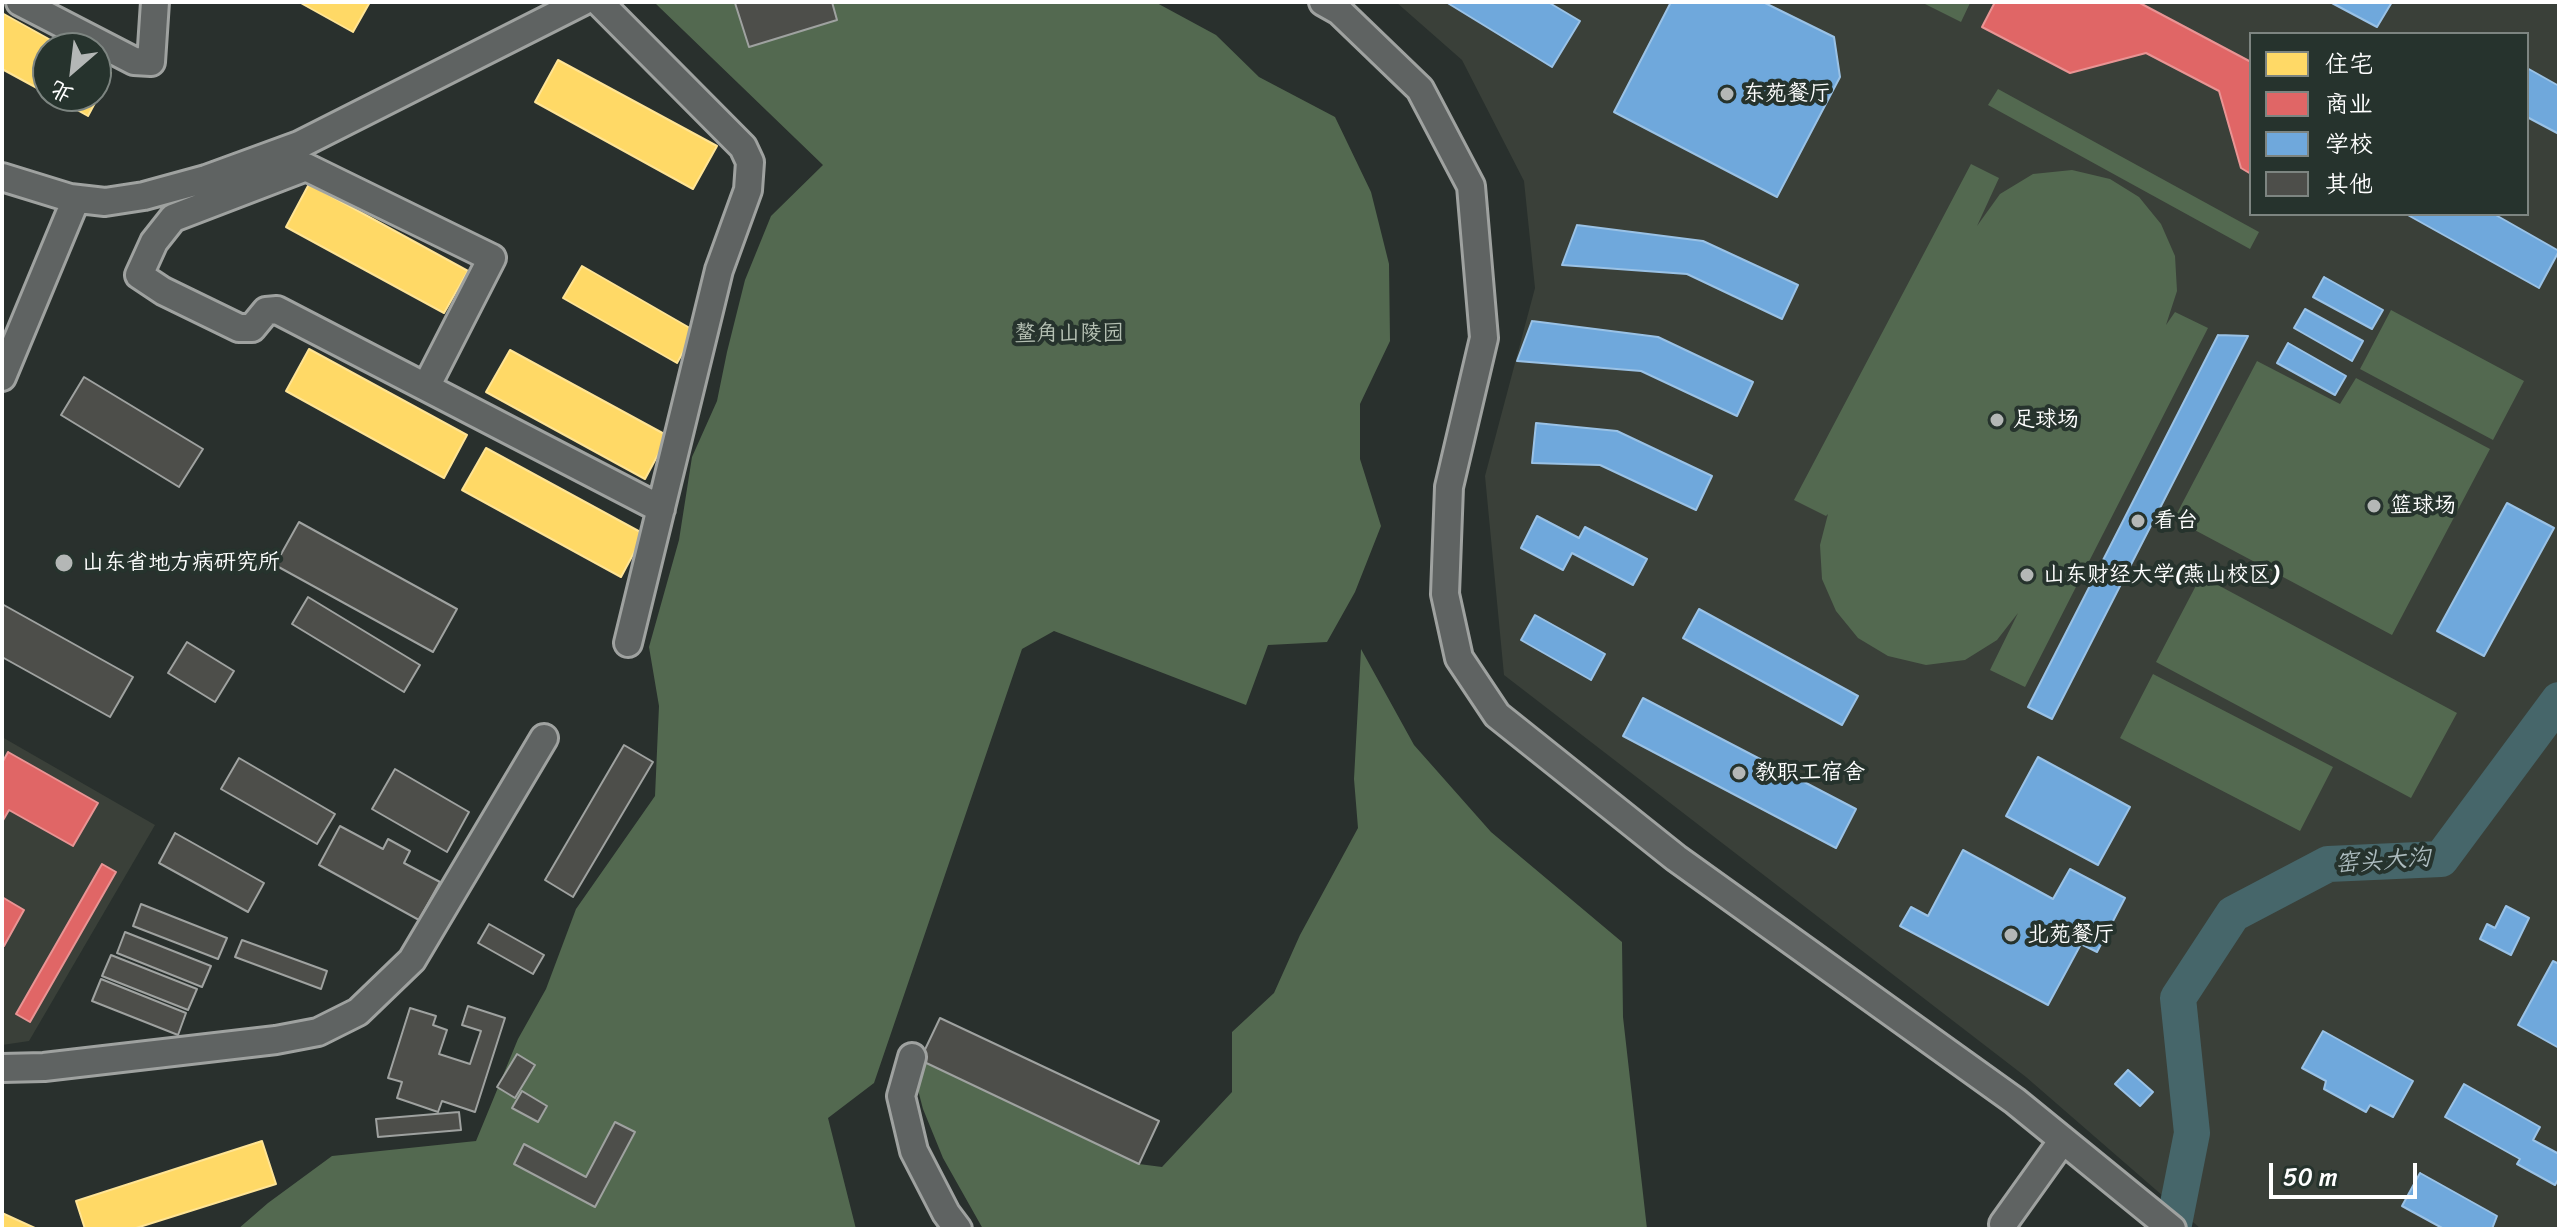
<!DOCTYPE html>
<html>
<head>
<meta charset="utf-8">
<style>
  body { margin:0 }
  #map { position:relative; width:2561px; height:1231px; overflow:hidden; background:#29302d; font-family:Sriracha,"LXGW WenKai TC",sans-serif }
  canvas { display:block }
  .frame { position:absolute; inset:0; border:4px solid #fff; pointer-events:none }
  .legend { position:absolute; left:2249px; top:32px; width:280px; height:184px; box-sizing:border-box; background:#26332d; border:2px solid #7d8581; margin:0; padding:10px 14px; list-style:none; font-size:24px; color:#fff }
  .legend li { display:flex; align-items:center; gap:16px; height:40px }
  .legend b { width:40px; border:2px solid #7d8581 }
  .north { position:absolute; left:32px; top:32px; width:80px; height:80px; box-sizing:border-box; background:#26332d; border:2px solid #7d8581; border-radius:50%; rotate:208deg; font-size:22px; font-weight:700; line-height:32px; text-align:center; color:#fff }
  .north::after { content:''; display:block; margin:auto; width:28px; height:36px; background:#b4b7b6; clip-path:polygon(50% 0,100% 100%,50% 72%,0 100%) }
  .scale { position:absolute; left:2269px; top:1163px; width:148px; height:36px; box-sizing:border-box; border:4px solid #fff; border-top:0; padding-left:10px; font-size:24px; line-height:28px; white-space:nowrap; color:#fff; -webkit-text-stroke:6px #26332d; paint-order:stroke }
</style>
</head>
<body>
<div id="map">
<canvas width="2561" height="1231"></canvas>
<div class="frame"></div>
<ul class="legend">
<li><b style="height:22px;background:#ffd966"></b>住宅</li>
<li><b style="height:22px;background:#e06666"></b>商业</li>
<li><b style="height:22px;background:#6fa8dc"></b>学校</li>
<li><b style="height:22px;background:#4d4e4a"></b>其他</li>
</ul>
<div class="north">北</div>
<div class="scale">50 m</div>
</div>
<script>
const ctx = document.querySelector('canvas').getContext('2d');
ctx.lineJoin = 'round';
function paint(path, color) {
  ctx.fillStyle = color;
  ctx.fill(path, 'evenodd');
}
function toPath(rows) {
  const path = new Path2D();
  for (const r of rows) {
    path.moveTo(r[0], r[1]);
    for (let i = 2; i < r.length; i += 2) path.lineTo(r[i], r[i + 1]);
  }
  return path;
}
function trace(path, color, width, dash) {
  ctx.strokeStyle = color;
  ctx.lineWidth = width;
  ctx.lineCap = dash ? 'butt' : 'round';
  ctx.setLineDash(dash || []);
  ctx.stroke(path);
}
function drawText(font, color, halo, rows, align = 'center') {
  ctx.font = font + ' Sriracha,"LXGW WenKai TC",sans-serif';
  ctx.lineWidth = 8;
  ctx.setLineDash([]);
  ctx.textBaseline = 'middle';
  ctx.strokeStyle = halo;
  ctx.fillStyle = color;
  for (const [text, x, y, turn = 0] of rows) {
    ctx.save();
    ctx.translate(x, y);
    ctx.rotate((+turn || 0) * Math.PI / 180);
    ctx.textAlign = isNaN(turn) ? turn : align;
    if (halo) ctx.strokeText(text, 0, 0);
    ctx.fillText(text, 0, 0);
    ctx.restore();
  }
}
const built = toPath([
  [1396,2,2559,2,2559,1229,2201,1229,2026,1077,1504,675,1485,476,1535,288,1524,181,1462,60],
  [2251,34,2527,34,2527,214,2251,214],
  [2,737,155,825,29,1041,2,1045]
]);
const green = toPath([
  [659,2,1155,2,1216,35,1259,77,1335,117,1371,192,1389,264,1390,341,1360,404,1360,459,1381,526,1355,592,1327,642,1268,645,1246,705,1054,631,1022,649,874,1083,828,1118,856,1229,238,1229,268,1203,332,1156,476,1141,518,1039,546,989,576,909,655,796,659,706,649,647,679,540,692,457,717,401,727,352,745,280,771,216,823,165,656,4],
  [1921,2,1967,2,1970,3,1961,22],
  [1998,89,2259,232,2250,249,1988,105],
  [1971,164,1999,178,1977,226,2000,194,2033,174,2072,170,2110,179,2139,197,2161,224,2175,256,2177,291,2166,325,2175,312,2208,328,2025,687,1990,670,2018,613,1997,640,1965,660,1926,665,1888,656,1858,638,1836,611,1822,579,1820,545,1828,514,1826,516,1794,500],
  [2391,310,2524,381,2493,440,2360,369],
  [2257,361,2340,404,2356,378,2490,449,2392,635,2174,519],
  [2201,576,2457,713,2411,798,2156,662],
  [1361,649,1414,745,1491,832,1622,942,1623,1017,1647,1229,983,1229,943,1158,923,1109,918,1090,920,1060,1139,1164,1162,1167,1232,1092,1232,1032,1274,993,1300,935,1358,828,1354,779],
  [2153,674,2333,767,2300,831,2120,738]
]);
const homes = toPath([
  [299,2,370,2,353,32,299,2],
  [2,13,65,48,48,48,48,94,2,69,2,13],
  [558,60,717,146,693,189,535,102,558,60],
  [96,65,111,73,88,116,52,96,96,96,96,65],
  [309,184,468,271,444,313,286,227,309,184],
  [582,266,695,331,677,363,563,298,582,266],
  [309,349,467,435,444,478,286,391,309,349],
  [510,350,668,436,645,479,486,392,510,350],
  [486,448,644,534,621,577,462,490,486,448],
  [262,1141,276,1184,133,1229,85,1229,76,1201,262,1141],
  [2,1213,37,1229,2,1229,2,1213]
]);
const shops = toPath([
  [1995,2,2138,2,2251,62,2251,174,2241,168,2219,91,2146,53,2070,73,1982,27,1995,2],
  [8,752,98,803,73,846,9,810,2,822,2,763,8,752],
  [102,864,116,872,30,1022,16,1014,102,864],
  [2,897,24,910,4,946,2,945,2,897]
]);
const schools = toPath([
  [1446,2,1548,2,1580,21,1552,67,1446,2],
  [1671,2,1763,2,1834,37,1840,77,1777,197,1614,112,1671,2],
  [2330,2,2392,2,2377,27,2330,2],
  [2527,68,2559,86,2559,134,2527,117,2527,68],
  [2406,214,2494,214,2559,251,2539,288,2406,214],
  [1577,225,1703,241,1798,285,1782,319,1687,274,1562,265,1577,225],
  [2324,277,2383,310,2372,329,2313,297,2324,277],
  [2305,309,2363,341,2352,361,2294,328,2305,309],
  [1532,321,1658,337,1753,382,1737,416,1641,371,1517,361,1532,321],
  [2218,335,2248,336,2052,719,2028,707,2218,335],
  [2288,343,2346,376,2335,395,2277,363,2288,343],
  [1536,423,1617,431,1712,476,1696,510,1600,465,1532,463,1536,423],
  [2507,503,2554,528,2484,656,2437,631,2507,503],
  [1537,516,1579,538,1585,527,1647,559,1633,585,1572,553,1563,570,1521,548,1537,516],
  [1699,609,1858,696,1842,725,1683,638,1699,609],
  [1535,615,1605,654,1591,680,1521,640,1535,615],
  [1643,698,1856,809,1836,848,1623,736,1643,698],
  [2038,757,2130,807,2098,865,2006,816,2038,757],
  [1963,850,2053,899,2070,869,2125,898,2097,952,2081,944,2048,1005,1900,926,1911,907,1928,916,1963,850],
  [2506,906,2529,918,2511,955,2480,939,2487,924,2495,928,2506,906],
  [2553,961,2559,964,2559,1048,2518,1025,2553,961],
  [2323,1031,2413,1081,2393,1117,2370,1105,2366,1112,2324,1089,2326,1081,2302,1068,2323,1031],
  [2128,1070,2153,1092,2140,1106,2115,1084,2128,1070],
  [2464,1084,2540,1127,2533,1140,2559,1154,2559,1178,2555,1185,2517,1164,2520,1159,2445,1117,2464,1084],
  [2420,1173,2497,1216,2492,1229,2444,1229,2402,1206,2420,1173]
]);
const river = toPath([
  [2173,1229,2192,1133,2178,998,2233,914,2328,864,2441,859,2559,700]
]);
const building = toPath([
  [832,2,837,20,749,47,735,3,832,2],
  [84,377,203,449,179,487,61,415,84,377],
  [299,522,457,609,433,652,275,565,299,522],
  [308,597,420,665,404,692,292,624,308,597],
  [2,604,133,677,110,717,2,657,2,604],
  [187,642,234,671,215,702,168,673,187,642],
  [624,745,653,762,573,897,545,880,624,745],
  [239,758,335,814,317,844,221,789,239,758],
  [395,769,469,812,447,852,372,809,395,769],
  [340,826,383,849,388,839,410,851,404,863,440,882,419,920,319,865,340,826],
  [175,833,264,883,248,912,159,863,175,833],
  [141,904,227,938,218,959,133,926,141,904],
  [489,924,544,955,533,974,478,943,489,924],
  [125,932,211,966,202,987,117,953,125,932],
  [242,940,327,971,321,989,235,957,242,940],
  [111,955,197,989,188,1010,102,976,111,955],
  [101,979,186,1013,178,1035,92,1001,101,979],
  [468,1006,505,1018,475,1112,442,1101,438,1112,397,1098,402,1082,388,1078,410,1008,436,1016,433,1025,447,1030,439,1054,470,1064,481,1031,462,1025,468,1006],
  [940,1018,1159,1121,1139,1164,920,1060,940,1018],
  [517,1054,535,1065,515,1098,497,1087,517,1054],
  [522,1091,547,1106,538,1122,512,1108,522,1091],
  [459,1112,461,1130,378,1137,376,1119,459,1112],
  [615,1122,635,1132,595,1207,514,1164,524,1144,586,1177,615,1122]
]);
const minor = toPath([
  [20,2,134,61,151,62,155,2],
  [599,2,743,147,750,162,748,190,719,270,628,643],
  [1323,2,1339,11,1420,89,1471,186,1484,338,1449,487,1445,594,1459,658,1497,715,1676,858,2015,1101,2172,1229],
  [2,177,70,198,105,202,144,196,206,179,299,145,582,2],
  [2,377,76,199],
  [426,387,492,258,306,167,173,218,154,242,139,275,163,291,239,328,252,328,266,311,277,310,661,509],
  [912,1057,901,1096,914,1151,946,1213,958,1229],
  [2,1068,44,1067,276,1040,318,1032,358,1012,412,960,544,738],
  [2003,1224,2063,1140]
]);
const markers = [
  [1727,94,8,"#b4b7b6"],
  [1997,420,8,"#b4b7b6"],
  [2374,506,8,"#b4b7b6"],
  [2138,521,8,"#b4b7b6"],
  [64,563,10,"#b4b7b6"],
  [2027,575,8,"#b4b7b6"],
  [1739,773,8,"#b4b7b6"],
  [2011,935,8,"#b4b7b6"]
];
const poiNames = [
  ["东苑餐厅",1743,94],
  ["足球场",2013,420],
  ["篮球场",2390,506],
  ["看台",2154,521],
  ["山东省地方病研究所",82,563],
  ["山东财经大学(燕山校区)",2043,575],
  ["教职工宿舍",1755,773],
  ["北苑餐厅",2027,935]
];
const parkNames = [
  ["鳌角山陵园",1069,334]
];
const waterNames = [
  ["窑头大沟",2383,862,-4]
];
paint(built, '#3a4039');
paint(green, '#536950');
paint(homes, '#ffd966');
trace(homes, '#ffe494', 2);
paint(shops, '#e06666');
trace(shops, '#e99494', 2);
paint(schools, '#6fa8dc');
trace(schools, '#9ac2e6', 2);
trace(river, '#46666a', 36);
paint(building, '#4d4e4a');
trace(building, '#9fa2a0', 2);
trace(minor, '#9fa2a0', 32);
trace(minor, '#5f6362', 26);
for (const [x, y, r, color] of markers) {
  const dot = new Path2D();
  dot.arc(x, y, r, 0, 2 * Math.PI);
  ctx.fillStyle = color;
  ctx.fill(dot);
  trace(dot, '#26332d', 3);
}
drawText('22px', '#fff', '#26332d', poiNames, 'left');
drawText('22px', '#b5c0b3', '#26332d', parkNames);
drawText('italic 24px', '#adbcbf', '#26332d', waterNames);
</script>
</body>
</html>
